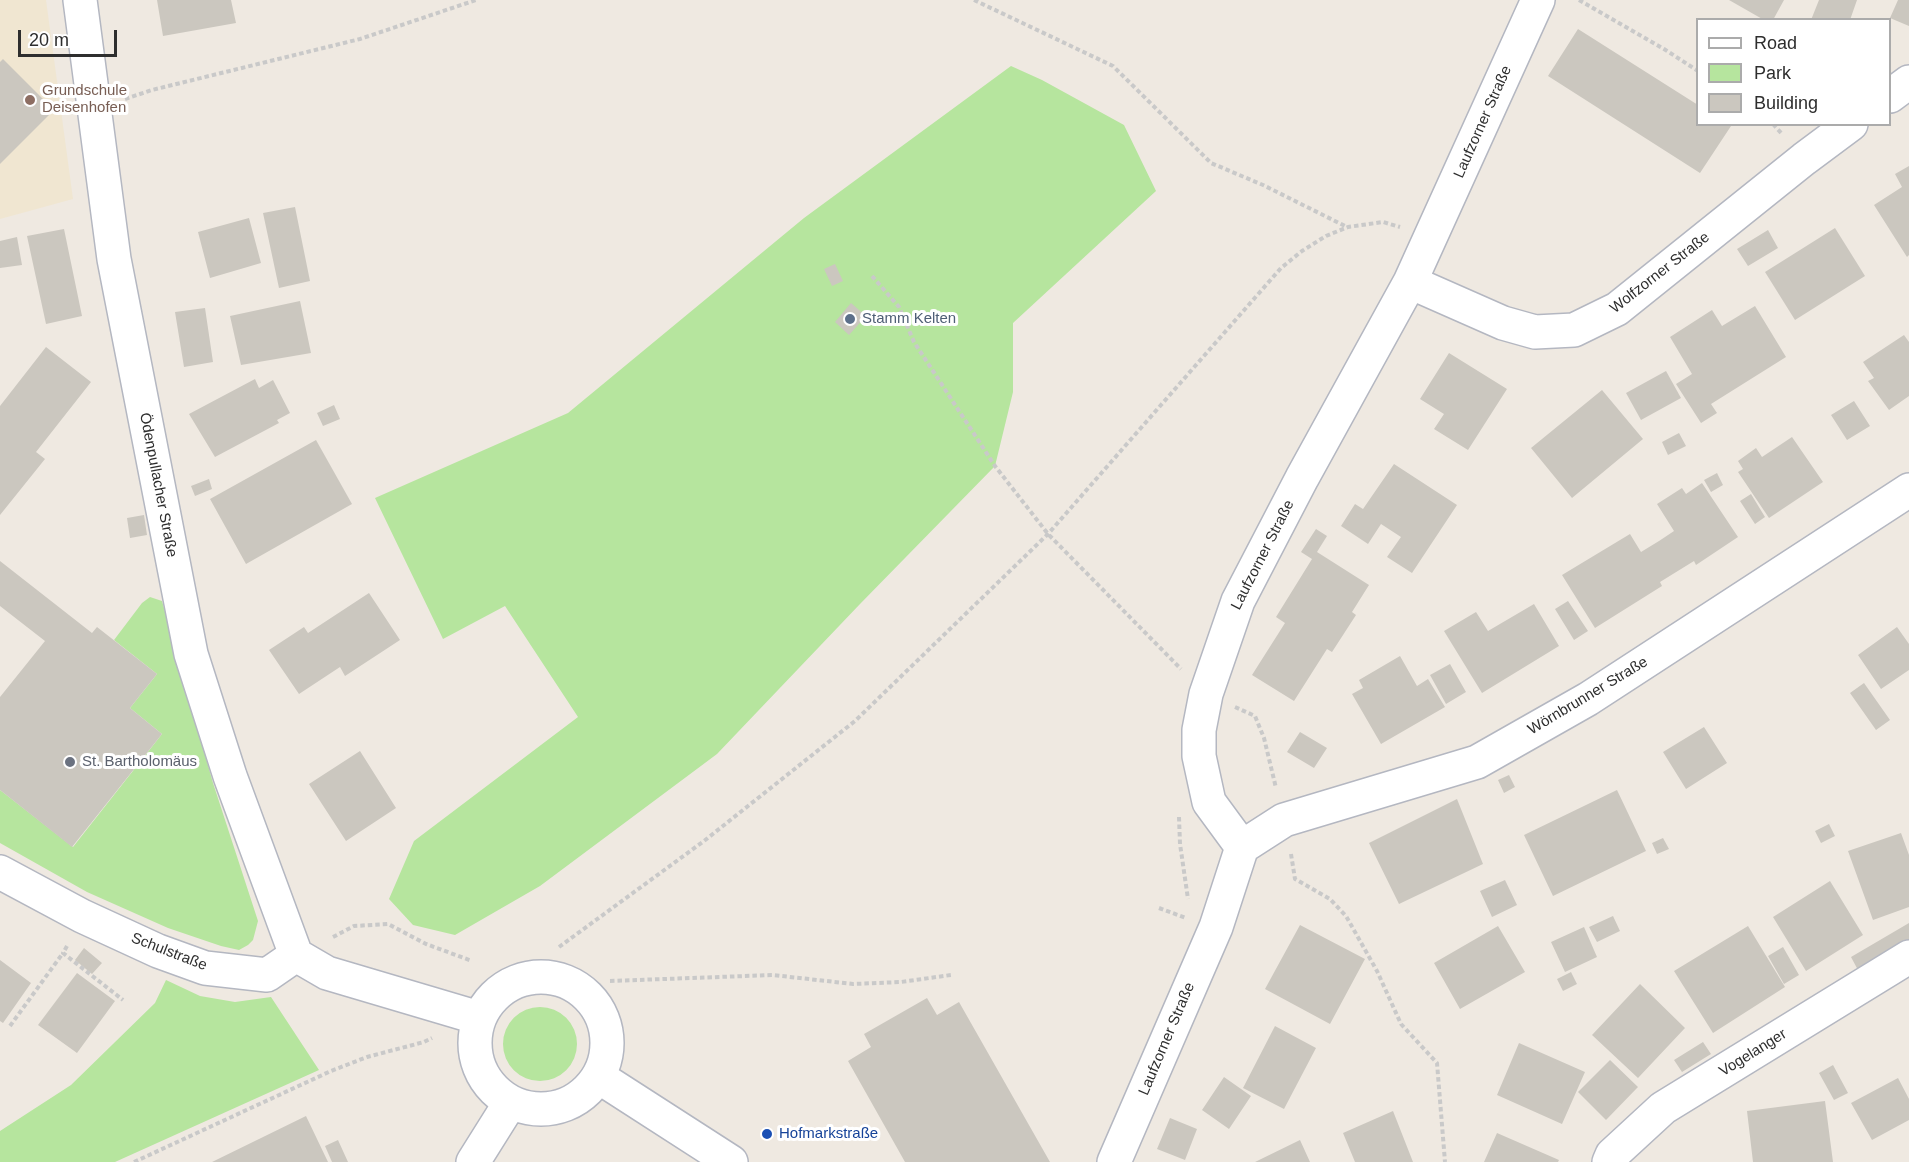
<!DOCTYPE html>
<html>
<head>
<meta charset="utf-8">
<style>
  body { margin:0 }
  #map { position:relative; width:1909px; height:1162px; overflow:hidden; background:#efe9e1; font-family:Helvetica,sans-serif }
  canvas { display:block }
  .legend { position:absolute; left:1696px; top:18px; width:195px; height:108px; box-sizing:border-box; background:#fff; border:2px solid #ababab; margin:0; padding:8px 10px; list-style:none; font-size:18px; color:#2e2e2e }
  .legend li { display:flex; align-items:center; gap:12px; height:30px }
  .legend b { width:30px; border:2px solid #ababab }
  .scale { position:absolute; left:18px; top:30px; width:99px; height:27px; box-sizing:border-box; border:3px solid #2e2e2e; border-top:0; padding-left:8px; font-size:18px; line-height:21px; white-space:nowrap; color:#2e2e2e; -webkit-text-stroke:4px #fff; paint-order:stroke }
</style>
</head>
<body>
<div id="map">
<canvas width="1909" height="1162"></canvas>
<ul class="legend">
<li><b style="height:8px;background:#fff"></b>Road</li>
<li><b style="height:16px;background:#b6e59e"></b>Park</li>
<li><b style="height:16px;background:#cbc7bf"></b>Building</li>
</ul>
<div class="scale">20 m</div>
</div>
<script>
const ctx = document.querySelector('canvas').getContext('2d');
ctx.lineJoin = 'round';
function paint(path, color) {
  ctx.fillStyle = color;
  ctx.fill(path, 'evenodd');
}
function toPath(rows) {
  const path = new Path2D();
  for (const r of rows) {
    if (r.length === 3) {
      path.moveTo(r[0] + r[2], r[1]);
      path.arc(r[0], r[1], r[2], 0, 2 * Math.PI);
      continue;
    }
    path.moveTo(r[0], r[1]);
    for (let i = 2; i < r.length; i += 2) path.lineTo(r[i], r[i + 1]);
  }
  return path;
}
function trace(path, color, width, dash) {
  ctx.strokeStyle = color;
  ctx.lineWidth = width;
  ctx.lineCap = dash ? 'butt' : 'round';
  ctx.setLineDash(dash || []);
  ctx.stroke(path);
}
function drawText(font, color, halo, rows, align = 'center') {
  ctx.font = font + ' Helvetica,sans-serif';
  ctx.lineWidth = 6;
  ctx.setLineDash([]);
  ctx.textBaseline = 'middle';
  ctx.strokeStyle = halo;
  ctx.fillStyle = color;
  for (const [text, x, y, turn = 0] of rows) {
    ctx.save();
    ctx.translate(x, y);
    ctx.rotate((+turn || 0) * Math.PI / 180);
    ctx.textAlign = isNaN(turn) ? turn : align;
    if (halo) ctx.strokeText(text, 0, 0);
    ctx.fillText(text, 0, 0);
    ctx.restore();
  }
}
const education = toPath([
  [0,0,46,0,73,199,0,219]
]);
const green = toPath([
  [1011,66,1042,80,1124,125,1156,191,1013,323,1013,392,995,466,860,604,717,754,540,886,455,935,413,925,389,899,414,841,578,717,505,606,443,639,375,498,568,413,804,218],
  [150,597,162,601,164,608,213,783,258,921,253,940,248,945,239,950,221,946,168,928,87,892,0,843,0,790,73,847,162,734,130,708,157,674,114,640,142,603],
  [166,980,200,996,235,1002,271,997,319,1070,115,1162,0,1162,0,1131,71,1085,155,1003],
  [540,1044,37]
]);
const building = toPath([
  [157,0,231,0,236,23,163,36],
  [1729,0,1784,0,1773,20,1764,20],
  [1819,0,1857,0,1850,20,1811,20],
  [1898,0,1909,0,1909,26,1890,18],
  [1578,29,1698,105,1698,124,1731,126,1700,173,1548,76],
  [3,59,54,110,0,164,0,62],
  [1909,166,1909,255,1907,257,1874,205,1902,187,1895,174],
  [295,207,310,281,279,288,263,213],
  [249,218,261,263,210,278,198,232],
  [1835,228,1865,276,1795,320,1765,272],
  [64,229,82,316,46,324,27,236],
  [1768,230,1778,248,1748,266,1737,249],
  [17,237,22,265,0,268,0,241],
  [835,264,843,281,832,286,824,269],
  [300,301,311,353,241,365,230,316],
  [851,303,866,316,849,335,835,322],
  [1755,306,1786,357,1711,404,1717,413,1701,423,1676,384,1692,374,1670,337,1712,310,1722,326],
  [205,308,213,362,184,367,175,312],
  [1904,335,1909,342,1909,396,1889,410,1868,381,1874,378,1863,362],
  [46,347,91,382,36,452,45,459,0,515,0,406],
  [1449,353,1507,389,1468,450,1434,429,1444,414,1420,399],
  [1666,371,1681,398,1641,420,1626,393],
  [255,379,259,388,273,380,290,413,277,420,279,423,215,457,189,414],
  [1602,390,1643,439,1572,498,1531,448],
  [1854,401,1870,426,1847,440,1831,415],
  [334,405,340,419,323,426,317,413],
  [1679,433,1686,446,1668,455,1662,442],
  [1792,437,1823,482,1769,518,1738,472,1743,469,1738,461,1756,448,1762,457],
  [316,440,352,504,246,564,210,499],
  [1394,464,1457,505,1412,573,1387,557,1401,537,1381,524,1368,544,1341,526,1355,504,1363,509],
  [1717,473,1723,485,1711,492,1704,480],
  [209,479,212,489,195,496,191,486],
  [1702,483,1738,537,1696,565,1694,561,1660,582,1662,586,1595,628,1562,575,1630,534,1641,552,1659,541,1674,531,1657,504,1682,488,1686,494],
  [1751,494,1765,517,1755,524,1740,501],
  [144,515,147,535,130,538,127,518],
  [1316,529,1327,536,1317,552,1369,585,1352,612,1356,615,1332,652,1327,649,1294,701,1252,675,1285,623,1276,617,1312,559,1301,552],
  [0,561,92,633,97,627,157,674,130,708,162,734,72,847,0,790,0,697,45,641,0,606],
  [369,593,400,640,345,676,340,667,299,694,269,650,304,627,308,633],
  [1568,601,1588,631,1574,640,1555,609],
  [1534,604,1559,646,1482,693,1444,631,1476,612,1488,631],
  [1897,627,1909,644,1909,670,1881,689,1858,655],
  [1400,656,1417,686,1428,679,1445,707,1381,744,1352,694,1363,688,1359,680],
  [1450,664,1466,692,1446,704,1430,675],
  [1864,683,1890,720,1876,730,1850,693],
  [1704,727,1727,763,1686,789,1663,752],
  [1300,732,1327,748,1314,768,1287,752],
  [360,751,396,808,346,841,309,784],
  [1509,775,1515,787,1504,793,1498,780],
  [1617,790,1646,851,1553,896,1524,835],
  [1457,799,1483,864,1399,904,1369,843],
  [1829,824,1835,836,1821,843,1815,831],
  [1901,833,1909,855,1909,907,1873,920,1848,851],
  [1663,838,1669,849,1657,854,1652,843],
  [1505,880,1517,905,1492,917,1480,891],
  [1830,881,1863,935,1806,971,1773,917],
  [1613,916,1620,931,1597,942,1589,927],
  [1909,923,1909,942,1859,972,1851,957],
  [1300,925,1365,959,1330,1024,1265,989],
  [1498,926,1525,972,1460,1009,1434,963],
  [1748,926,1785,987,1713,1033,1674,971],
  [1584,927,1597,957,1565,972,1551,942],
  [1783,947,1799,975,1784,984,1768,956],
  [84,948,102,963,92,974,75,960],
  [0,960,31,983,3,1023,0,1021],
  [1571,972,1577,984,1563,991,1557,979],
  [77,973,115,1001,77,1053,38,1025],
  [1640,984,1685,1028,1638,1078,1592,1035],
  [927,998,937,1015,959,1002,1050,1162,905,1162,848,1061,871,1047,864,1034],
  [1275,1026,1316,1048,1284,1109,1243,1088],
  [1703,1042,1711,1054,1682,1072,1674,1060],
  [1519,1043,1585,1072,1562,1124,1497,1095],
  [1610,1060,1638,1087,1606,1120,1578,1092],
  [1833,1065,1848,1093,1834,1100,1819,1073],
  [1224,1077,1251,1096,1229,1129,1202,1110],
  [1898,1078,1909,1099,1909,1120,1872,1140,1851,1103],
  [1825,1101,1833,1162,1753,1162,1747,1111],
  [1393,1111,1413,1162,1355,1162,1343,1133],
  [306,1116,328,1162,212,1162],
  [1170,1118,1197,1129,1185,1160,1157,1149],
  [1497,1133,1559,1160,1558,1162,1484,1162],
  [338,1140,348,1162,332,1162,325,1146],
  [1300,1140,1310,1162,1255,1162]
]);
const path = toPath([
  [974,0,1113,66,1211,163,1263,185,1347,227],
  [1579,0,1664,49,1698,71],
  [125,99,152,90,360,39,476,0],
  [1773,124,1782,134],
  [872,276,899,307,914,342,995,466,1048,534,1181,669],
  [1235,707,1255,716,1264,738,1276,788],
  [1179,817,1180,844,1188,899],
  [1291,854,1295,879,1330,899,1346,916,1377,971,1401,1024,1437,1063,1445,1162],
  [1159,908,1186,918],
  [333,937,354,926,388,924,426,944,472,961],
  [67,946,63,953,123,1000],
  [559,947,704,841,855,721,1048,534,1281,268,1302,251,1326,236,1348,227,1383,222,1400,227],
  [610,981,773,975,853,984,901,982,951,975],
  [10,1026,63,953],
  [134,1162,331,1071,367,1057,424,1042,432,1038]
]);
const street = toPath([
  [80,0,114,259,191,654,230,776,296,955],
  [1890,96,1909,82],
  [1410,282,1503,323,1535,332,1574,330,1617,309,1804,159,1851,124],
  [1242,847,1209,802,1199,756,1199,730,1206,694,1238,601,1302,478,1410,282,1538,0],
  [1242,847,1284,820,1477,762,1588,699,1909,490],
  [0,872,82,916,158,951,205,968,267,975,296,955],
  [296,955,327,973,479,1018],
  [541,1043,66],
  [599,1077,731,1162],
  [473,1162,510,1103],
  [1114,1162,1216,927,1242,847],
  [1609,1162,1612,1155,1663,1108,1909,957]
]);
const markers = [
  [30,100,6,"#8d6e63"],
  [850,319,6,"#5c6f8a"],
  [70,762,6,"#6b7280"],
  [767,1134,6,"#1a4fb4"]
];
const educationNames = [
  ["Grundschule",42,91],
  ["Deisenhofen",42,108]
];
const streetNames = [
  ["Laufzorner Straße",1483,122,-66],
  ["Wolfzorner Straße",1660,273,-38],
  ["Ödenpullacher Straße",158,485,79],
  ["Laufzorner Straße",1263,555,-63],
  ["Wörnbrunner Straße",1588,696,-31],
  ["Schulstraße",169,952,21],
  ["Laufzorner Straße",1167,1039,-67],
  ["Vogelanger",1753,1053,-32]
];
const serviceNames = [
  ["Stamm Kelten",862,319]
];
const worshipNames = [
  ["St. Bartholomäus",82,762]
];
const transitNames = [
  ["Hofmarkstraße",779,1134]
];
paint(education, '#f0e6d1');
paint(green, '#b6e59e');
paint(building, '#cbc7bf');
trace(street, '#b4b7c1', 36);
trace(path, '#c9c9c9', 4, [4.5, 3]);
trace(street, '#fff', 33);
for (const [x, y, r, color] of markers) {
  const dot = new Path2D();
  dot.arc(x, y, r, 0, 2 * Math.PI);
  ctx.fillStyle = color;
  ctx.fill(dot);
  trace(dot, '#fff', 2);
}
drawText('15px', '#785e54', '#fff', educationNames, 'left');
drawText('15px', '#2e2e2e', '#fff', streetNames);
drawText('15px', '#4e5e75', '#fff', serviceNames, 'left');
drawText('15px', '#5b616d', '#fff', worshipNames, 'left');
drawText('15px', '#164399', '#fff', transitNames, 'left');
</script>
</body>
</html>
